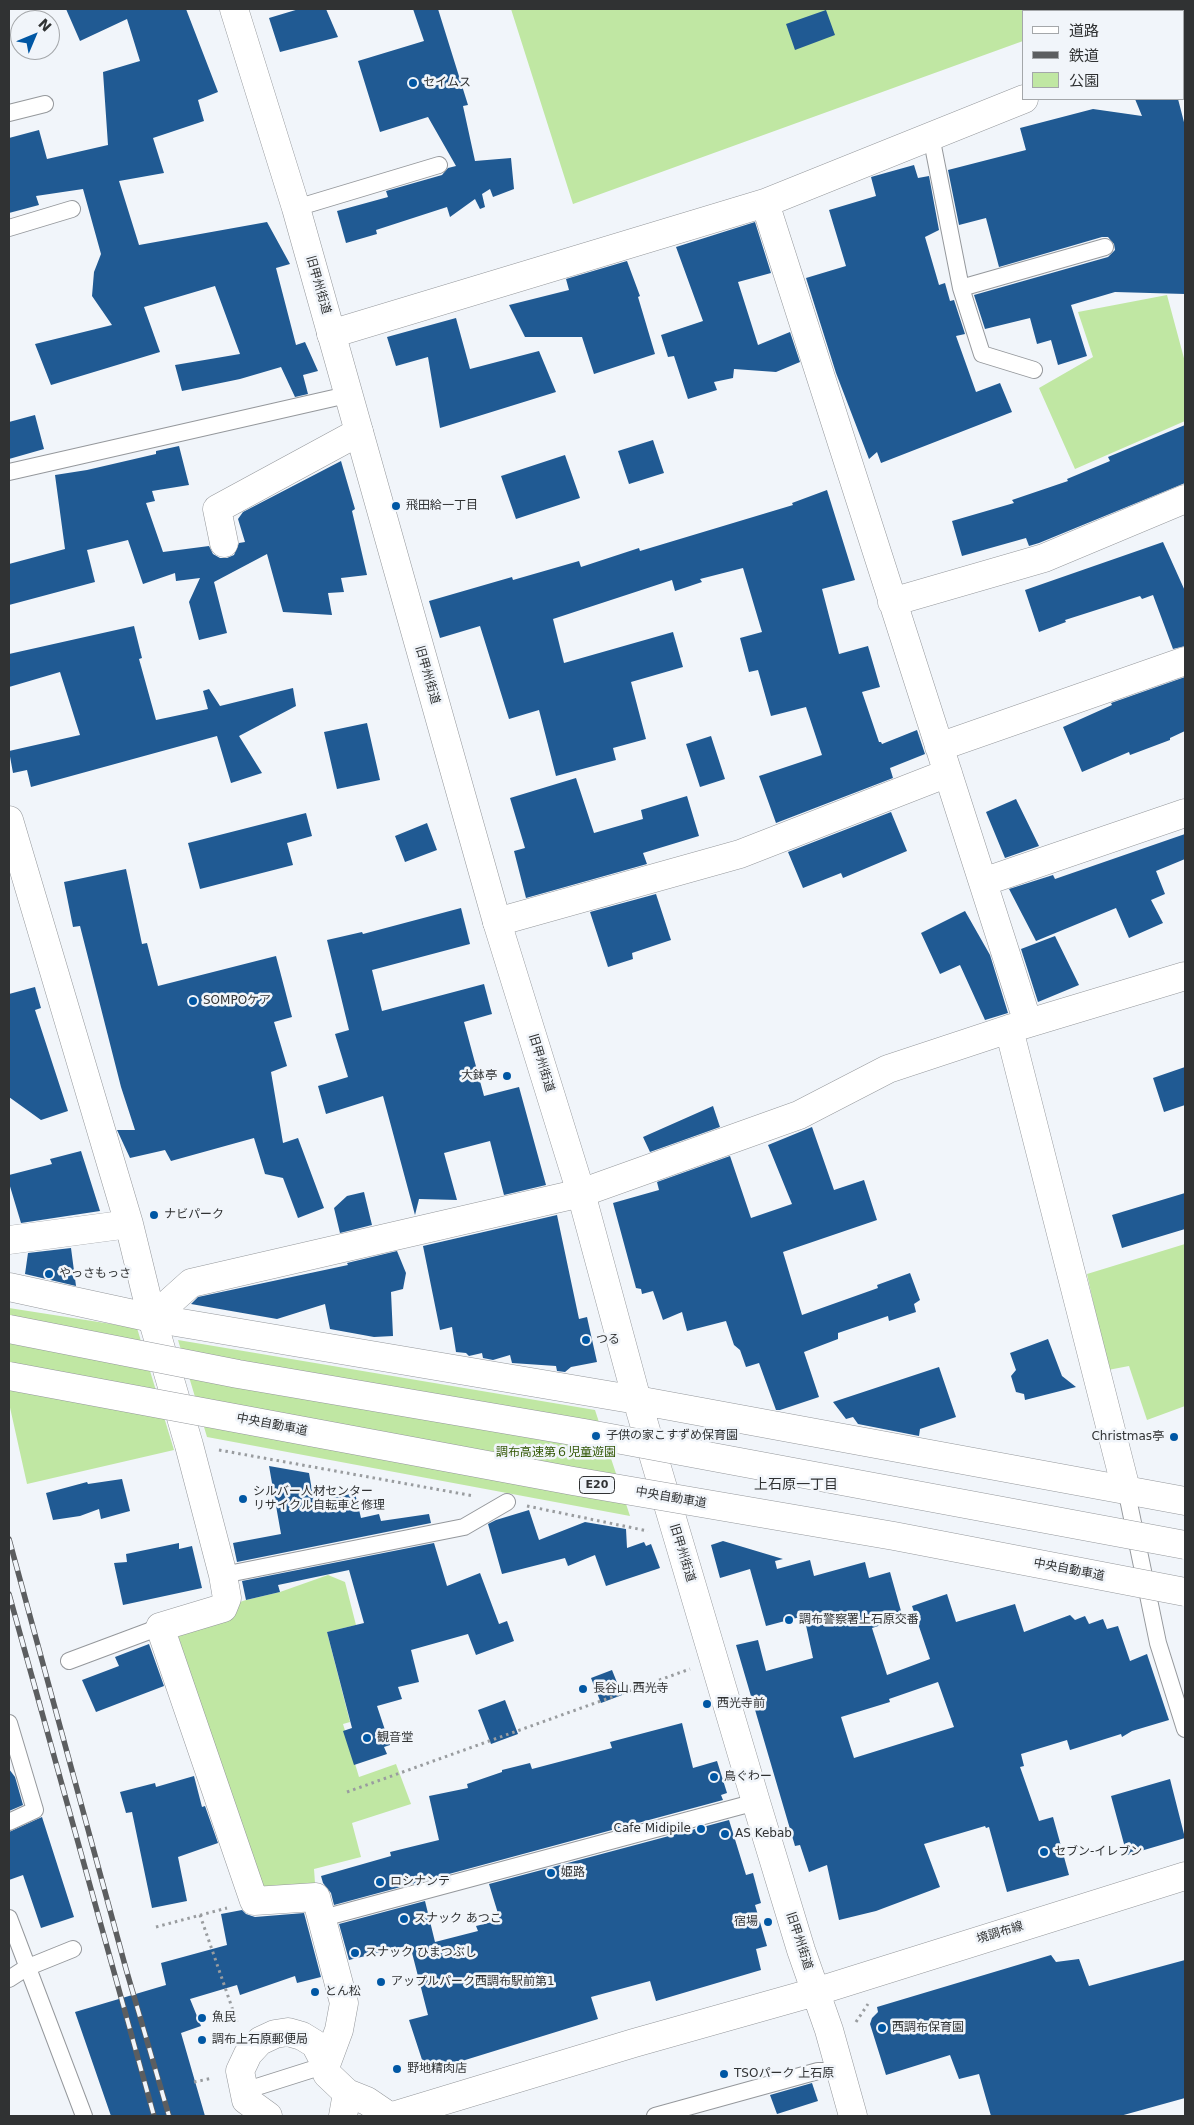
<!DOCTYPE html>
<html>
<head>
<meta charset="utf-8">
<style>
  body { margin:0 }
  #map { position:relative; width:1194px; height:2125px; overflow:hidden; background:#f1f5fa; font-family:"DejaVu Sans","Noto Sans JP",sans-serif }
  canvas { display:block }
  .frame { position:absolute; inset:0; border:10px solid #303233; pointer-events:none }
  .legend { position:absolute; left:1022px; top:10px; width:162px; height:90px; box-sizing:border-box; background:#f1f5fa; border:1px solid #a4a7aa; margin:0; padding:6px 9px; list-style:none; font-size:15px; color:#303233 }
  .legend li { display:flex; align-items:center; gap:10px; height:25px }
  .legend b { width:25px; border:1px solid #a4a7aa }
  .north { position:absolute; left:10px; top:10px; width:50px; height:50px; box-sizing:border-box; background:#f1f5fa; border:1px solid #a4a7aa; border-radius:50%; rotate:45deg; font-size:14px; font-weight:700; line-height:20px; text-align:center; color:#303233 }
  .north::after { content:''; display:block; margin:auto; width:18px; height:22px; background:#0057a4; clip-path:polygon(50% 0,100% 100%,50% 72%,0 100%) }
</style>
</head>
<body>
<div id="map">
<canvas width="1194" height="2125"></canvas>
<div class="frame"></div>
<ul class="legend">
<li><b style="height:6px;background:#fff"></b>道路</li>
<li><b style="height:6px;background:#5c5e60"></b>鉄道</li>
<li><b style="height:14px;background:#c0e7a3"></b>公園</li>
</ul>
<div class="north">N</div>
</div>
<script>
const ctx = document.querySelector('canvas').getContext('2d');
ctx.lineJoin = 'round';
function paint(path, color) {
  ctx.fillStyle = color;
  ctx.fill(path, 'evenodd');
}
function toPath(rows) {
  const path = new Path2D();
  for (const r of rows) {
    path.moveTo(r[0], r[1]);
    for (let i = 2; i < r.length; i += 2) path.lineTo(r[i], r[i + 1]);
  }
  return path;
}
function trace(path, color, width, dash) {
  ctx.strokeStyle = color;
  ctx.lineWidth = width;
  ctx.lineCap = dash ? 'butt' : 'round';
  ctx.setLineDash(dash || []);
  ctx.stroke(path);
}
function drawText(font, color, halo, rows, align = 'center') {
  ctx.font = font + ' "DejaVu Sans","Noto Sans JP",sans-serif';
  ctx.lineWidth = 5;
  ctx.setLineDash([]);
  ctx.textBaseline = 'middle';
  ctx.strokeStyle = halo;
  ctx.fillStyle = color;
  for (const [text, x, y, turn = 0] of rows) {
    ctx.save();
    ctx.translate(x, y);
    ctx.rotate((+turn || 0) * Math.PI / 180);
    ctx.textAlign = isNaN(turn) ? turn : align;
    if (halo) ctx.strokeText(text, 0, 0);
    ctx.fillText(text, 0, 0);
    ctx.restore();
  }
}
const green = toPath([
  [511,9,1062,9,1063,11,1023,11,1023,41,573,204],
  [1167,295,1185,362,1185,421,1075,469,1039,388,1093,357,1078,312],
  [1185,1244,1185,1406,1147,1420,1129,1366,1108,1370,1087,1274],
  [9,1308,137,1328,174,1450,27,1484,9,1403],
  [178,1340,595,1410,630,1516,207,1437],
  [328,1575,345,1582,356,1625,327,1632,350,1722,343,1724,359,1777,396,1764,411,1804,352,1823,361,1857,314,1869,316,1897,263,1900,174,1623,246,1600,280,1592]
]);
const building = toPath([
  [66,9,186,9,218,92,198,100,204,121,153,138,164,173,119,181,139,245,267,222,290,264,276,268,296,345,305,342,318,371,303,375,308,394,295,397,281,367,240,379,182,391,175,365,240,354,215,286,144,307,160,352,51,385,35,344,112,325,92,296,94,272,101,254,83,189,36,196,39,205,9,213,9,138,39,130,47,159,108,145,103,72,140,61,127,19,80,41],
  [299,9,326,9,338,37,280,52,269,18],
  [413,9,438,9,468,105,463,106,475,161,511,158,514,189,493,197,490,189,482,194,485,207,480,209,475,199,450,217,447,207,376,230,377,234,346,243,337,211,388,197,386,191,442,175,448,168,456,166,428,117,380,132,358,61,424,41],
  [826,10,835,35,795,50,786,24],
  [1135,99,1178,99,1185,126,1185,294,1115,292,1071,305,1087,356,1058,365,1051,340,1037,344,1030,318,985,329,974,295,1108,257,1115,250,1114,244,1108,237,1102,237,999,267,986,218,959,225,948,170,1026,150,1020,128,1093,109,1142,116],
  [914,165,918,178,929,176,939,230,925,237,939,285,945,283,950,301,954,300,965,334,956,336,976,392,1000,383,1012,412,881,463,877,452,869,459,836,373,806,278,846,266,829,210,876,196,871,177],
  [755,222,771,273,738,282,758,345,790,332,800,362,776,372,734,369,733,378,714,382,717,390,688,399,674,356,668,357,661,335,703,321,676,247],
  [627,261,640,296,638,297,655,354,594,374,582,337,525,337,509,305,569,290,566,279],
  [456,318,470,369,539,351,556,392,440,428,428,357,396,366,387,337],
  [35,415,44,449,9,459,9,422],
  [1185,425,1185,483,1039,543,1029,546,1026,538,962,556,952,521,1014,503,1012,500,1068,481,1067,479,1110,461,1108,457],
  [653,440,664,473,629,484,618,451],
  [179,446,189,485,152,491,155,501,146,503,163,552,209,546,213,554,220,558,227,558,234,555,239,543,245,542,238,519,243,512,341,461,355,509,352,511,367,575,341,578,344,592,328,593,332,615,283,612,267,554,214,582,227,633,199,640,189,602,200,578,176,581,175,573,143,584,128,540,87,550,95,582,9,605,9,564,65,549,55,475,87,470,156,454,156,451],
  [565,455,580,498,516,519,501,476],
  [827,490,855,580,822,589,839,654,868,646,880,687,862,692,879,742,881,742,882,744,917,730,925,754,890,768,893,778,776,823,759,776,822,755,806,707,771,716,758,670,749,672,740,638,762,632,743,568,700,579,702,582,675,591,672,580,553,619,564,663,673,632,683,667,631,682,646,739,613,748,616,760,556,776,539,710,509,719,480,626,440,638,429,601,512,577,513,580,579,561,581,567,639,548,640,551,793,505,792,503],
  [1163,542,1185,591,1185,646,1173,649,1153,595,1142,599,1140,596,1065,620,1066,622,1039,632,1025,590],
  [134,626,142,658,139,659,156,720,208,709,203,691,209,689,220,706,293,688,296,706,239,736,262,773,231,783,217,736,31,787,27,770,13,773,9,751,80,735,60,672,9,687,9,654],
  [1185,677,1185,731,1170,738,1170,740,1130,755,1129,752,1082,772,1063,727,1112,705,1111,703],
  [367,723,380,780,337,789,324,732],
  [711,736,725,779,700,787,686,744],
  [576,778,594,833,643,819,641,810,687,796,699,836,643,853,647,864,526,898,514,851,525,848,510,798],
  [1016,799,1039,846,1005,858,986,812],
  [891,812,907,851,843,878,841,873,803,888,788,852],
  [306,813,312,836,287,843,293,865,200,889,188,843],
  [427,823,437,850,405,862,395,836],
  [1185,834,1185,859,1156,871,1165,894,1151,900,1163,923,1129,938,1116,908,1036,941,1009,889,1053,875,1055,879],
  [126,869,142,944,147,943,158,986,276,956,292,1017,274,1022,287,1066,271,1072,283,1143,298,1138,324,1208,298,1218,283,1178,265,1174,254,1138,171,1161,165,1150,130,1158,117,1130,135,1130,121,1087,80,926,73,927,64,882],
  [656,894,671,940,632,953,633,959,608,967,590,912],
  [461,908,470,944,372,970,382,1011,484,984,492,1014,464,1022,484,1096,519,1087,546,1185,504,1195,490,1141,444,1153,457,1200,419,1199,415,1215,383,1096,326,1114,318,1086,348,1077,335,1034,349,1030,327,940,362,932,363,934],
  [965,911,990,955,1008,1013,985,1020,960,965,940,974,921,933],
  [1055,936,1079,985,1038,1002,1021,949],
  [35,987,41,1008,35,1010,68,1111,41,1120,9,1097,9,994],
  [1185,1067,1185,1105,1164,1112,1153,1078],
  [713,1106,720,1127,650,1152,643,1137],
  [812,1127,834,1190,864,1180,877,1220,783,1252,802,1315,878,1288,877,1285,910,1273,920,1300,914,1304,916,1312,889,1321,888,1316,838,1333,838,1339,804,1352,819,1397,780,1410,776,1410,759,1363,746,1367,740,1350,734,1345,726,1321,687,1331,682,1312,663,1320,653,1291,642,1294,641,1289,636,1288,613,1203,659,1190,657,1182,730,1156,751,1218,792,1204,768,1145],
  [81,1151,100,1211,21,1223,9,1183,9,1175,52,1164,50,1159],
  [364,1192,372,1225,340,1233,334,1208,347,1196],
  [1185,1193,1185,1229,1122,1248,1112,1215],
  [557,1215,579,1319,587,1317,597,1362,571,1367,565,1372,557,1371,556,1366,512,1363,510,1355,493,1360,483,1358,482,1353,469,1356,466,1353,456,1352,452,1327,440,1330,423,1246],
  [71,1248,76,1286,25,1274,28,1253],
  [397,1251,406,1273,403,1289,391,1292,393,1336,374,1337,330,1329,325,1304,277,1319,191,1304,198,1297,348,1265,347,1263],
  [1048,1339,1062,1376,1076,1387,1025,1400,1024,1394,1016,1392,1011,1376,1016,1370,1010,1353],
  [939,1367,956,1417,920,1429,919,1436,858,1424,853,1417,846,1419,833,1402],
  [269,1466,309,1473,314,1502,355,1493,361,1518,379,1514,381,1521,429,1514,431,1523,237,1562,233,1543,281,1534],
  [122,1479,130,1511,101,1519,99,1509,80,1516,53,1520,46,1493,87,1482,88,1484],
  [529,1510,539,1540,585,1522,626,1529,627,1548,644,1542,646,1546,651,1544,660,1568,606,1586,595,1555,568,1566,565,1558,502,1574,488,1524,496,1520],
  [723,1541,783,1559,775,1561,777,1569,810,1560,814,1576,865,1562,869,1578,890,1572,903,1618,872,1628,887,1675,930,1659,912,1606,947,1594,956,1622,1015,1604,1024,1632,1070,1615,1075,1620,1085,1616,1089,1624,1103,1619,1107,1629,1118,1626,1130,1661,1147,1654,1169,1720,1132,1731,1122,1737,1121,1734,1070,1750,1067,1740,1021,1754,1024,1766,1020,1767,1039,1821,1053,1817,1069,1875,1007,1892,989,1827,986,1828,985,1826,924,1844,940,1887,876,1911,839,1920,827,1865,809,1872,800,1845,795,1846,736,1645,758,1640,766,1671,813,1658,804,1616,766,1626,750,1569,720,1578,711,1545],
  [938,1682,954,1727,854,1758,841,1717,890,1702,889,1699],
  [179,1543,179,1549,192,1546,202,1588,123,1605,114,1563,127,1562,126,1554],
  [434,1543,447,1586,480,1573,499,1624,507,1621,514,1641,476,1655,468,1634,411,1650,419,1682,398,1687,402,1699,377,1706,390,1745,384,1747,387,1754,354,1765,343,1731,352,1728,327,1632,364,1623,349,1570,278,1585,280,1592,246,1600,242,1581],
  [149,1644,164,1686,96,1712,82,1680,119,1666,115,1657],
  [612,1670,622,1695,601,1703,591,1678],
  [505,1700,518,1734,491,1744,478,1710],
  [682,1723,693,1768,717,1761,727,1793,721,1795,723,1800,334,1905,331,1893,323,1883,321,1876,391,1856,390,1852,439,1840,429,1796,468,1788,467,1784,502,1772,502,1770,530,1763,532,1769,612,1748,610,1742],
  [9,1769,15,1777,23,1805,9,1811],
  [194,1776,202,1807,205,1806,218,1843,178,1857,187,1901,152,1908,132,1812,126,1813,120,1792,155,1783,156,1787],
  [1170,1779,1185,1838,1127,1855,1111,1796],
  [42,1817,74,1917,41,1928,23,1875,9,1880,9,1832],
  [729,1820,746,1875,753,1873,761,1903,755,1905,767,1946,756,1949,761,1970,656,2001,650,1981,591,1997,598,2019,449,2065,450,2067,427,2075,409,2020,428,2015,410,1945,349,1960,339,1924,425,1901,435,1942,478,1931,476,1926,500,1920,489,1884],
  [242,1910,246,1914,255,1917,304,1913,321,1977,297,1983,295,1976,240,1995,237,1985,190,1999,201,2026,181,2033,205,2116,111,2116,75,2012,166,1985,161,1963,227,1945,221,1914],
  [1051,1955,1056,1962,1079,1959,1089,1986,1185,1960,1185,2098,1120,2116,991,2116,979,2074,959,2079,950,2055,886,2075,870,2024,872,2018,878,2012,877,2007],
  [812,2083,818,2101,777,2114,770,2095]
]);
const path = toPath([
  [219,1450,474,1496],
  [527,1506,648,1531],
  [347,1792,690,1669],
  [200,1915,238,2025],
  [156,1927,227,1908],
  [856,2022,868,2004],
  [194,2082,213,2078]
]);
const lane = toPath([
  [9,113,45,104],
  [931,136,961,288,982,354,1034,370],
  [296,208,439,165],
  [9,228,72,209],
  [961,288,1105,247],
  [9,472,347,395],
  [1126,1489,1158,1643,1185,1729],
  [223,1575,464,1527,507,1502],
  [69,1661,160,1627],
  [9,1723,35,1810,9,1822],
  [9,1918,84,2116],
  [323,1918,756,1802],
  [9,1979,26,1968,73,1949],
  [244,2091,326,2065],
  [655,2116,818,2071,840,2071]
]);
const street = toPath([
  [1183,53,1185,52],
  [765,203,1028,1023],
  [331,334,765,203,1024,99],
  [224,543,217,509,359,432],
  [892,602,1044,558,1185,499],
  [939,747,1185,661],
  [9,820,129,1224,152,1318,189,1445,223,1575,227,1598,223,1608,160,1627,254,1901,316,1897,344,2003,339,2030,326,2065],
  [983,882,1185,813],
  [497,922,740,854,948,773],
  [1009,1029,1126,1489],
  [9,1240,129,1224],
  [152,1318,191,1283,581,1193,799,1115,888,1069,1009,1029,1185,976],
  [268,2116,246,2100,240,2071,248,2054,260,2041,275,2034,288,2032,302,2036,315,2044,326,2065,327,2074,347,2093,367,2101,389,2116],
  [343,2116,347,2093]
]);
const secondary = toPath([
  [234,9,296,208,497,922,581,1193,637,1400,756,1802,801,1950,829,2030,853,2116],
  [9,1287,152,1318,637,1400,1185,1501],
  [393,2116,634,2043,815,1992,1185,1876]
]);
const highway = toPath([
  [1183,23,1185,32]
]);
const rail = toPath([
  [9,1539,126,1969,169,2116],
  [9,1594,154,2116]
]);
const highwayBridge = toPath([
  [9,1329,238,1374,584,1433,1185,1545],
  [9,1376,573,1481,894,1536,1185,1592]
]);
const markers = [
  [413,83,5,"#0057a4"],
  [396,506,5,"#0057a4"],
  [193,1001,5,"#0057a4"],
  [507,1076,5,"#0057a4"],
  [154,1215,5,"#0057a4"],
  [49,1274,5,"#0057a4"],
  [586,1340,5,"#0057a4"],
  [596,1436,5,"#0057a4"],
  [1174,1437,5,"#0057a4"],
  [243,1499,5,"#0057a4"],
  [789,1620,5,"#0057a4"],
  [583,1689,5,"#0057a4"],
  [707,1704,5,"#0057a4"],
  [367,1738,5,"#0057a4"],
  [714,1777,5,"#0057a4"],
  [701,1829,5,"#0057a4"],
  [725,1834,5,"#0057a4"],
  [1044,1852,5,"#0057a4"],
  [551,1873,5,"#0057a4"],
  [380,1882,5,"#0057a4"],
  [404,1919,5,"#0057a4"],
  [768,1922,5,"#0057a4"],
  [355,1953,5,"#0057a4"],
  [381,1982,5,"#0057a4"],
  [315,1992,5,"#0057a4"],
  [202,2018,5,"#0057a4"],
  [882,2028,5,"#0057a4"],
  [202,2040,5,"#0057a4"],
  [397,2069,5,"#0057a4"],
  [724,2074,5,"#0057a4"]
];
const shields = [
  [597,1485,35]
];
const shieldNames = [
  ["E20",597,1485]
];
const poiNames = [
  ["セイムス",423,83],
  ["飛田給一丁目",406,506],
  ["SOMPOケア",203,1001],
  ["大鉢亭",497,1076,"right"],
  ["ナビパーク",164,1215],
  ["やっさもっさ",59,1274],
  ["つる",596,1340],
  ["子供の家こすずめ保育園",606,1436],
  ["Christmas亭",1164,1437,"right"],
  ["シルバー人材センター",253,1492],
  ["リサイクル自転車と修理",253,1506],
  ["調布警察署上石原交番",799,1620],
  ["長谷山 西光寺",593,1689],
  ["西光寺前",717,1704],
  ["観音堂",377,1738],
  ["鳥ぐわー",724,1777],
  ["Cafe Midipile",691,1829,"right"],
  ["AS Kebab",735,1834],
  ["セブン-イレブン",1054,1852],
  ["姫路",561,1873],
  ["ロシナンテ",390,1882],
  ["スナック あつこ",414,1919],
  ["宿場",758,1922,"right"],
  ["スナック ひまつぶし",365,1953],
  ["アップルパーク西調布駅前第1",391,1982],
  ["とん松",325,1992],
  ["魚民",212,2018],
  ["西調布保育園",892,2028],
  ["調布上石原郵便局",212,2040],
  ["野地精肉店",407,2069],
  ["TSOパーク 上石原",734,2074]
];
const streetNames = [
  ["旧甲州街道",318,285,74],
  ["旧甲州街道",427,675,74],
  ["旧甲州街道",541,1063,73],
  ["中央自動車道",272,1425,11],
  ["中央自動車道",671,1498,10],
  ["旧甲州街道",682,1553,73],
  ["中央自動車道",1069,1570,11],
  ["境調布線",1000,1933,-17],
  ["旧甲州街道",799,1941,72]
];
const parkNames = [
  ["調布高速第６児童遊園",556,1453]
];
const neighbourhoodNames = [
  ["上石原一丁目",796,1485]
];
paint(green, '#c0e7a3');
paint(building, '#205a93');
trace(lane, '#95989c', 18);
trace(street, '#95989c', 29);
trace(secondary, '#95989c', 29);
trace(highway, '#95989c', 29);
trace(path, '#999c9f', 3, [2.5, 4]);
trace(lane, '#fff', 16);
trace(street, '#fff', 28);
trace(secondary, '#fff', 28);
trace(highway, '#fff', 28);
trace(rail, '#5c5e60', 5.5);
trace(rail, '#f1f5fa', 4, [11]);
trace(highwayBridge, '#95989c', 29, []);
trace(highwayBridge, '#fff', 28);
for (const [x, y, r, color] of markers) {
  const dot = new Path2D();
  dot.arc(x, y, r, 0, 2 * Math.PI);
  ctx.fillStyle = color;
  ctx.fill(dot);
  trace(dot, '#f1f5fa', 2);
}
for (const [x, y, w] of shields) {
  const box = new Path2D();
  box.roundRect(x - w / 2, y - 8.5, w, 17, 4);
  ctx.fillStyle = '#f1f5fa';
  ctx.fill(box);
  trace(box, '#303233', 1);
}
drawText('bold 11px', '#303233', null, shieldNames);
drawText('12px', '#303233', '#f1f5fa', poiNames, 'left');
drawText('12px', '#303233', '#f1f5fa', streetNames);
drawText('12px', '#315604', '#f1f5fa', parkNames);
drawText('14px', '#303233', '#f1f5fa', neighbourhoodNames);
</script>
</body>
</html>
